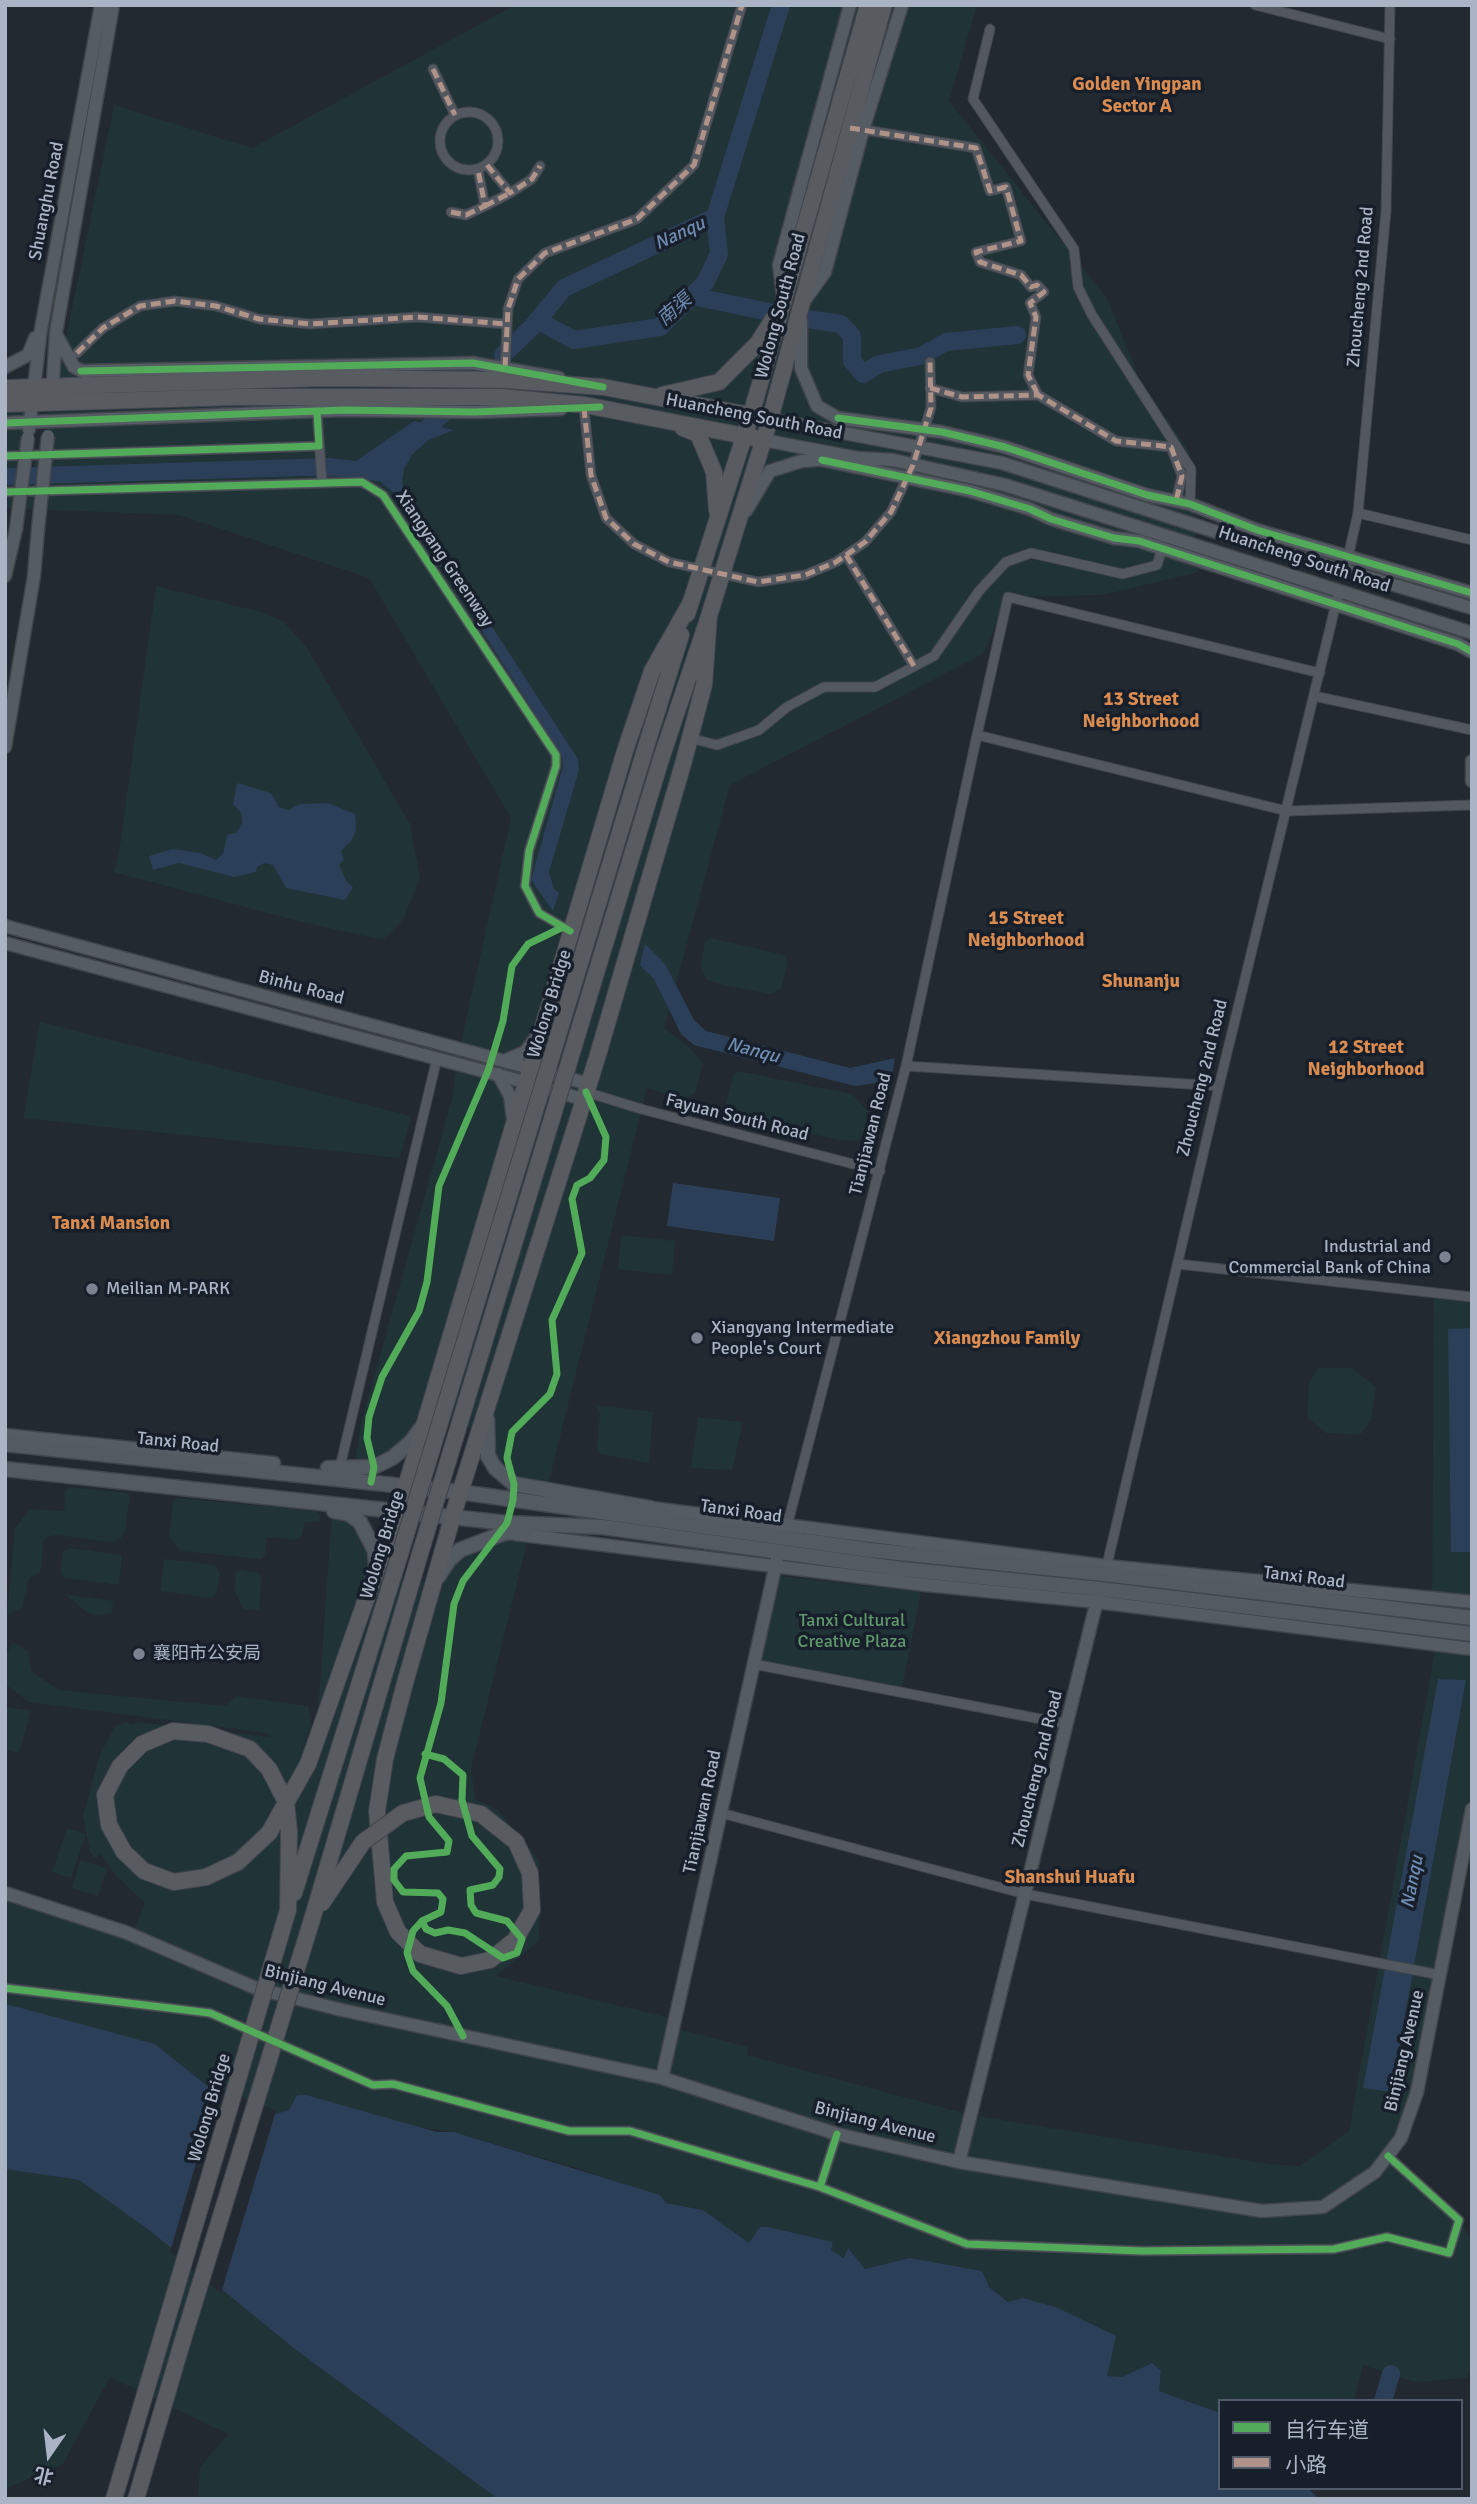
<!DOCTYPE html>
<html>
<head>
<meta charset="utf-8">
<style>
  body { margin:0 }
  #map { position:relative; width:1477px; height:2504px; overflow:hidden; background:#232930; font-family:Signika,"Noto Sans SC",sans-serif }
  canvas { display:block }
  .frame { position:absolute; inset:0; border:7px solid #aab4c5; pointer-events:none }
  .legend { position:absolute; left:1218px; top:2399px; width:245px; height:91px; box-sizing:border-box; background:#171f2b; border:2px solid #525b69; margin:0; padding:9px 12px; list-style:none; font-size:21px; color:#aab4c5 }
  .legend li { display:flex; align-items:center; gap:14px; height:35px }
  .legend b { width:35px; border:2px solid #525b69 }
  .north { position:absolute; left:14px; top:2420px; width:70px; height:70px; -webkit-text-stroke:5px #171f2b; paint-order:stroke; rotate:194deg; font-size:19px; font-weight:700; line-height:28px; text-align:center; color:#aab4c5 }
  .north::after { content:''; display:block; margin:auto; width:24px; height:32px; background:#aab4c5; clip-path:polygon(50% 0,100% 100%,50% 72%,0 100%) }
</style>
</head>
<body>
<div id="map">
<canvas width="1477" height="2504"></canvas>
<div class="frame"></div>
<ul class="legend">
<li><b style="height:9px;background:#51ab58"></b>自行车道</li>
<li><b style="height:9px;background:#af9288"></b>小路</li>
</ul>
<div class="north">北</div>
</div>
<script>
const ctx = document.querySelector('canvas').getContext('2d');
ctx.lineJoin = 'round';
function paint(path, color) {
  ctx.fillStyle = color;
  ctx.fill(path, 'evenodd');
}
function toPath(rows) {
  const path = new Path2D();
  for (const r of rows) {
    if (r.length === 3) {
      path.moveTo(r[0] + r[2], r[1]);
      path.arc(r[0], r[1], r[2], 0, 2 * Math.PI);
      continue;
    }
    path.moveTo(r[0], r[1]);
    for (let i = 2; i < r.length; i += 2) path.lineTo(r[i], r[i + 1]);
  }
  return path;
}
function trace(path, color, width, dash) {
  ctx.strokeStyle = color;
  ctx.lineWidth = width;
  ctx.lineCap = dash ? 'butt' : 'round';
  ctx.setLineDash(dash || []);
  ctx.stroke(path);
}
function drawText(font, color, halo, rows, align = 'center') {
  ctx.font = font + ' Signika,"Noto Sans SC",sans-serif';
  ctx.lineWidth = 7;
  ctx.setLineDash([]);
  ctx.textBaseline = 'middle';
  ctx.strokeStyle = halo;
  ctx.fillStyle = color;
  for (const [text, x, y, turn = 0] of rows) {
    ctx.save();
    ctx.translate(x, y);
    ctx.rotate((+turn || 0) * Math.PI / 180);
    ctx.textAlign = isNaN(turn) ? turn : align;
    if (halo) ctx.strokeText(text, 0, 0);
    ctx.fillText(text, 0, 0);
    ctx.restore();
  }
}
const green = toPath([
  [515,5,977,5,949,101,1107,298,1139,378,1190,453,1198,572,1104,595,1008,597,983,654,730,785,664,1028,689,1047,703,1063,695,1093,684,1100,647,1088,547,1489,514,1484,495,1468,485,1431,426,1420,411,1442,354,1470,361,1423,452,1099,457,1060,511,818,369,578,179,515,5,508,5,404,32,404,25,502,68,328,114,105,252,148],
  [156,586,261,612,283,621,307,648,410,824,420,878,403,920,383,940,302,922,113,872,118,859],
  [711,938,784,955,788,963,781,989,771,994,727,986,706,979,701,966,705,942],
  [40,1022,411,1116,400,1158,23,1118],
  [738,1071,852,1094,867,1110,865,1131,858,1141,839,1140,731,1116,725,1109,733,1076],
  [621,1235,675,1241,672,1275,618,1269],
  [1434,1294,1472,1297,1472,1602,1432,1598],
  [1318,1368,1352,1368,1376,1387,1371,1420,1360,1435,1326,1433,1307,1417,1309,1383],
  [596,1405,653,1412,649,1463,600,1454,597,1449,600,1413],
  [698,1417,743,1422,732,1470,691,1468],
  [71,1487,127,1493,130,1496,125,1531,121,1538,110,1542,56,1535,47,1537,43,1541,42,1567,39,1573,29,1578,22,1608,7,1615,15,1528,30,1509,64,1511,65,1491],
  [178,1498,316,1511,321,1515,319,1522,305,1522,301,1537,294,1540,267,1537,265,1555,261,1559,181,1551,169,1537,173,1501],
  [332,1510,349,1514,376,1568,434,1585,449,1560,501,1533,529,1535,471,1769,475,1799,498,1810,539,1860,539,1941,496,1976,675,2019,674,2028,748,2047,747,2055,971,2115,1270,2164,1300,2166,1349,2131,1436,1645,1472,1649,1472,1809,1417,2092,1388,2156,1459,2220,1471,2240,1472,2365,1467,2378,1415,2382,1363,2365,1354,2401,1220,2401,1220,2413,1159,2391,1161,2371,1152,2363,1122,2377,1107,2376,989,2287,909,2258,865,2269,848,2249,844,2258,831,2250,833,2243,749,2243,703,2210,666,2203,583,2170,454,2132,289,2110,273,2115,210,2088,155,2044,5,2006,5,1893,132,1935,145,1903,116,1876,101,1854,96,1858,90,1852,83,1816,100,1754,115,1726,126,1722,133,1725,137,1722,271,1737,267,1733,29,1702,5,1684,5,1656,13,1642,28,1651,31,1671,59,1690,225,1706,236,1696,308,1706,312,1724,304,1741,316,1743],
  [70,1548,122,1555,119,1585,64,1578,61,1572,63,1551],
  [164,1559,215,1565,220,1573,217,1592,211,1598,160,1591],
  [241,1570,256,1572,262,1577,259,1610,243,1609,234,1589,236,1572],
  [779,1576,921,1592,902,1689,762,1662],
  [65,1594,113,1601,112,1613,98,1616,86,1612],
  [5,1707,31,1710,19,1753,5,1750],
  [67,1828,86,1834,71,1878,52,1872],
  [80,1860,107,1868,98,1896,72,1888],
  [5,2169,79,2180,149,2230,296,2350,498,2499,198,2499,200,2467,228,2434,110,2377,63,2464,5,2489]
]);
const water = toPath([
  [414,421,454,430,426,441,412,455,404,469,402,483,407,496,578,759,579,770,549,872,554,889,559,893,553,911,531,880,563,766,562,756,394,493,381,482,354,477,303,476,5,485,5,468,329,458,356,461],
  [237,783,271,793,279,807,288,810,300,804,328,803,355,814,356,830,352,840,341,851,344,860,339,865,346,881,353,887,345,900,286,888,273,865,264,863,257,867,256,872,234,877,179,863,153,870,149,856,173,849,200,853,216,860,223,854,227,835,237,832,242,823,241,812,233,804],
  [645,944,665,964,694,1020,706,1031,850,1068,895,1058,891,1081,855,1086,694,1045,681,1034,654,979,640,965],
  [673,1183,780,1198,774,1241,667,1226],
  [1472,1328,1472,1552,1451,1552,1448,1329],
  [1438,1679,1466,1680,1391,2092,1363,2088],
  [10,2005,155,2044,210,2088,273,2115,289,2110,297,2095,306,2095,437,2132,454,2132,660,2195,666,2203,703,2210,749,2243,760,2227,768,2227,833,2242,831,2250,844,2258,848,2248,865,2269,909,2258,982,2271,989,2287,1008,2302,1023,2298,1058,2308,1116,2336,1107,2376,1122,2377,1152,2363,1161,2371,1159,2391,1220,2413,1220,2488,1308,2488,1319,2499,498,2499,296,2350,149,2230,79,2180,5,2169,5,2006]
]);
const pier = toPath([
  [218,2088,276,2111,221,2293,170,2252]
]);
const river = toPath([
  [692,296,774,313],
  [807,319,841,324,852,336,852,361,863,374,879,364,921,356,946,342,1017,335],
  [537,320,574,340,660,327,705,283,719,254,715,217],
  [503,355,532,327,564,288,715,217,781,5],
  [414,441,455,402],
  [1383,2401,1391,2374]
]);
const street = toPath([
  [1255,5,1390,39],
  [990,29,973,99,1074,249,1078,287,1092,315,1191,469,1190,504],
  [433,69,455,115],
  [469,141,29],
  [859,129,976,148,990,191,1006,187,1021,241,976,252,980,262,1021,275,1031,287,1037,285,1044,292,1030,303,1036,317,1028,375,1038,395],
  [487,165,510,193,532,179,540,166],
  [485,206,510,193],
  [451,212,466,215,485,206,478,170],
  [77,353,103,328,140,306,175,301,216,306,259,319,310,324,417,317,507,324],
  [505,367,508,309,518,279,545,253,637,219,694,165,742,5],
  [930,388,962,397,1038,395,1116,441,1171,447,1182,476,1176,501],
  [584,408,591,475,606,518,634,544,669,562,758,582,805,575,836,562,865,542,891,512,913,465,931,408,930,362],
  [317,411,322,482],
  [5,456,319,446],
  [5,492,362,482,383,495,556,755,556,766,529,851,525,886,539,913,570,931],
  [1358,513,1472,540],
  [846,555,914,666],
  [1345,570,1358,513,1386,211,1390,5],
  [1320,673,1008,597,977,735,1287,811,1472,805],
  [1314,696,1472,730],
  [690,738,717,745,759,730,787,707,824,687,875,687,934,656,979,591,1006,562,1031,553,1123,574,1157,565,1162,549],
  [906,1066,1219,1086],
  [586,1092,641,1109,880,1171],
  [1178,1264,1472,1297],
  [339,1471,437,1058],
  [786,1530,906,1066,977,735],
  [1106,1569,1219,1086,1339,591],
  [753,1664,1067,1724],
  [721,1813,1025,1894,1440,1975],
  [5,1988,210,2013,373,2085,393,2084,569,2131,630,2131,820,2187,837,2134],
  [820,2187,967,2244,1142,2251,1334,2249,1387,2237,1449,2253,1459,2220,1388,2156]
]);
const secondary = toPath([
  [783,296,779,265,850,5],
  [805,300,825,272,863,130,902,5],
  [801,321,801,368,817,406,843,421],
  [57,336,74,367,88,374],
  [5,367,28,355,35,338],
  [81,371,473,363,559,378],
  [52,395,56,332,113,5],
  [838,418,942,432,1005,447,1147,495,1190,504,1257,530,1472,593],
  [770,419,1002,463,1232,537,1472,608],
  [5,423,345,410,475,412,561,409],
  [29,429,41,329,101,5],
  [763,440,858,458,893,460,1005,485,1472,633],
  [822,460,970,491,1030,509,1051,519,1114,538,1139,541,1458,644,1472,652],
  [746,511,770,471,802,461,830,459],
  [5,576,16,529],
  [5,747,34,576,38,529],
  [1472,761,1472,781],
  [5,926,589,1084],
  [5,943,532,1084],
  [504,1061,525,1052,537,1036],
  [498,1074,510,1096,513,1119],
  [553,1090,584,1100],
  [5,1435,274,1463],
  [652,1508,1107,1566,1472,1602],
  [515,1534,926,1585,1097,1602,1472,1649],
  [5,1893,125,1932,258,1989,342,2010,662,2078,837,2134,959,2162,1262,2211,1323,2207,1375,2172,1401,2138,1417,2092,1472,1809],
  [662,2078,777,1559],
  [959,2162,1098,1596]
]);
const primary = toPath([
  [487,1419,488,1456,495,1468,514,1484,650,1508,668,1517],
  [5,1444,460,1492,870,1550,1104,1574,1472,1618],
  [328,1468,374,1467,392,1458,411,1442,422,1427],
  [5,1469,507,1523,603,1527,901,1569,1100,1589,1472,1634],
  [334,1511,349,1514,360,1522,375,1551,376,1568],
  [438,1577,449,1560,460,1550,504,1533,527,1530]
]);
const highway = toPath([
  [5,388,325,378,505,380,603,387,760,417],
  [662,395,719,382,758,343,773,319],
  [5,404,236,397,501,397,585,405,755,438],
  [683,428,698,434,714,472,717,511],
  [687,614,751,415,868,5],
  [644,753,681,635],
  [661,759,709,616,770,419,884,5],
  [403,1813,436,1804,481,1814,516,1842,530,1873,532,1910,515,1940,490,1960,461,1966,420,1954,398,1932,385,1902,377,1811,385,1759,405,1683,453,1515,597,1058,683,764,704,685,709,616],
  [294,1893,401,1551],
  [322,1903,363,1842],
  [288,1910,289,1831,286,1802,269,1769,250,1749,208,1734,173,1731,142,1744,120,1766,105,1795,109,1825,124,1852,144,1871,174,1882,206,1877,238,1862,269,1833,308,1764,406,1486,625,751,652,671,690,604],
  [313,1916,419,1557],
  [114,2499,124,2465],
  [136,2499,182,2343]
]);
const secondaryBridge = toPath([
  [16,529,28,437],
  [38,529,48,436]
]);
const highwayBridge = toPath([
  [401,1551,644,753],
  [419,1557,661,759],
  [363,1842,403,1813],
  [182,2343,313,1916],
  [124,2465,288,1910]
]);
const quiet = toPath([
  [433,69,455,115],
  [850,128,976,148,990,191,1006,187,1021,241,976,252,980,262,1021,275,1031,287,1037,285,1044,292,1030,303,1036,317,1028,375,1038,395],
  [487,165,510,193,532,179,540,166],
  [485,206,510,193],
  [451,212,466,215,485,206,478,170],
  [77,353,103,328,140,306,175,301,216,306,259,319,310,324,417,317,507,324],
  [505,367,508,309,518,279,545,253,637,219,694,165,742,5],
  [930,388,962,397,1038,395,1116,441,1171,447,1182,476,1176,501],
  [584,408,591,475,606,518,634,544,669,562,758,582,805,575,836,562,865,542,891,512,913,465,931,408,930,362],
  [846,555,914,666]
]);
const cycleway = toPath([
  [81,371,473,363,603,387],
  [838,418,942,432,1005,447,1147,495,1190,504,1257,530,1472,593],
  [5,423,345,410,475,412,600,407],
  [5,456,319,446,317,411],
  [822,460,970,491,1030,509,1051,519,1114,538,1139,541,1458,644,1472,652],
  [5,492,362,482,383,495,556,755,556,766,529,851,525,886,539,913,570,931],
  [371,1482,374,1467,367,1438,369,1417,382,1377,419,1311,427,1282,439,1186,488,1071,503,1021,512,966,528,944,563,927],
  [422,1921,426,1929,435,1933,448,1930,465,1933,503,1958,517,1953,522,1939,507,1921,476,1913,471,1905,470,1890,493,1885,499,1877,500,1869,472,1836,462,1800,463,1775,444,1759,425,1754],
  [5,1988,210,2013,373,2085,393,2084,569,2131,630,2131,820,2187,837,2134],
  [463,2036,447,2006,413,1971,407,1953,413,1931,422,1921,441,1912,443,1899,438,1893,403,1892,394,1880,394,1869,406,1856,447,1852,449,1841,429,1817,420,1778,441,1703,454,1604,463,1581,507,1523,513,1500,514,1484,507,1458,512,1432,550,1394,557,1374,552,1320,582,1253,572,1199,577,1185,590,1178,604,1160,606,1137,586,1092],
  [820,2187,967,2244,1142,2251,1334,2249,1387,2237,1449,2253,1459,2220,1388,2156]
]);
const markers = [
  [1445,1257,7,"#7b8391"],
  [92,1289,7,"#7b8391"],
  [697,1338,7,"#7b8391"],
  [139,1654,7,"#7b8391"]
];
const streetNames = [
  ["Shuanghu Road",47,201,-79],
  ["Zhoucheng 2nd Road",1361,287,-85],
  ["Wolong South Road",781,306,-75],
  ["Huancheng South Road",754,417,11],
  ["Xiangyang Greenway",444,559,56],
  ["Huancheng South Road",1304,560,18],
  ["Binhu Road",301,988,15],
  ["Wolong Bridge",550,1004,-73],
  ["Zhoucheng 2nd Road",1203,1078,-76],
  ["Fayuan South Road",737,1118,14],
  ["Tianjiawan Road",871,1134,-76],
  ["Tanxi Road",178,1443,6],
  ["Tanxi Road",741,1512,8],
  ["Wolong Bridge",383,1545,-73],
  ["Tanxi Road",1304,1578,7],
  ["Zhoucheng 2nd Road",1038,1769,-76],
  ["Tianjiawan Road",703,1812,-78],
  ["Binjiang Avenue",325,1986,14],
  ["Binjiang Avenue",1405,2051,-77],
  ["Wolong Bridge",210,2108,-74],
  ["Binjiang Avenue",875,2123,14]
];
const poiNames = [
  ["Industrial and",1431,1247,"right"],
  ["Commercial Bank of China",1431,1268,"right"],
  ["Meilian M-PARK",106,1289],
  ["Xiangyang Intermediate",711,1328],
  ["People's Court",711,1349],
  ["襄阳市公安局",153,1654]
];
const parkNames = [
  ["Tanxi Cultural",852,1621],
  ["Creative Plaza",852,1642]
];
const neighbourhoodNames = [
  ["Golden Yingpan",1137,85],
  ["Sector A",1137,107],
  ["13 Street",1141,700],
  ["Neighborhood",1141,722],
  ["15 Street",1026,919],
  ["Neighborhood",1026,941],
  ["Shunanju",1141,982],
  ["12 Street",1366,1048],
  ["Neighborhood",1366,1070],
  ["Tanxi Mansion",111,1224],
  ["Xiangzhou Family",1007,1339],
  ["Shanshui Huafu",1070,1878]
];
const waterNames = [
  ["Nanqu",680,234,-25],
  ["南渠",675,310,-41],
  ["Nanqu",753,1051,15],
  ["Nanqu",1413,1882,-79]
];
paint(green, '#203336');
paint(water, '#2c3f59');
paint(pier, '#232930');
trace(river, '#2c3f59', 18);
trace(street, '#40454b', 11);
trace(secondary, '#40454b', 15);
trace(primary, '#40454e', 17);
trace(highway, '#3f444c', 18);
trace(street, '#525760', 9);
trace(secondary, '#565c64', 12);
trace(primary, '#545a62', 14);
trace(highway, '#585b5f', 16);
trace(secondaryBridge, '#40454b', 15, []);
trace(highwayBridge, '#3f444c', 18, []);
trace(secondaryBridge, '#565c64', 12);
trace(highwayBridge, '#585b5f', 16);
trace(quiet, '#af9288', 5, [10, 5]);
trace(cycleway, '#51ab58', 7);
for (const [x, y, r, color] of markers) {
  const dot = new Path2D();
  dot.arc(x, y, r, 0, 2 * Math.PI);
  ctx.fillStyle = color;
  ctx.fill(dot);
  trace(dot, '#171f2b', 2.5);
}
drawText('18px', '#aab4c5', '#171f2b', streetNames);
drawText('18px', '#aab4c5', '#171f2b', poiNames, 'left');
drawText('18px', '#61966d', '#171f2b', parkNames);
drawText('bold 19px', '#da8b4f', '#171f2b', neighbourhoodNames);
drawText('italic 19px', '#708bb0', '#171f2b', waterNames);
</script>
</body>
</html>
